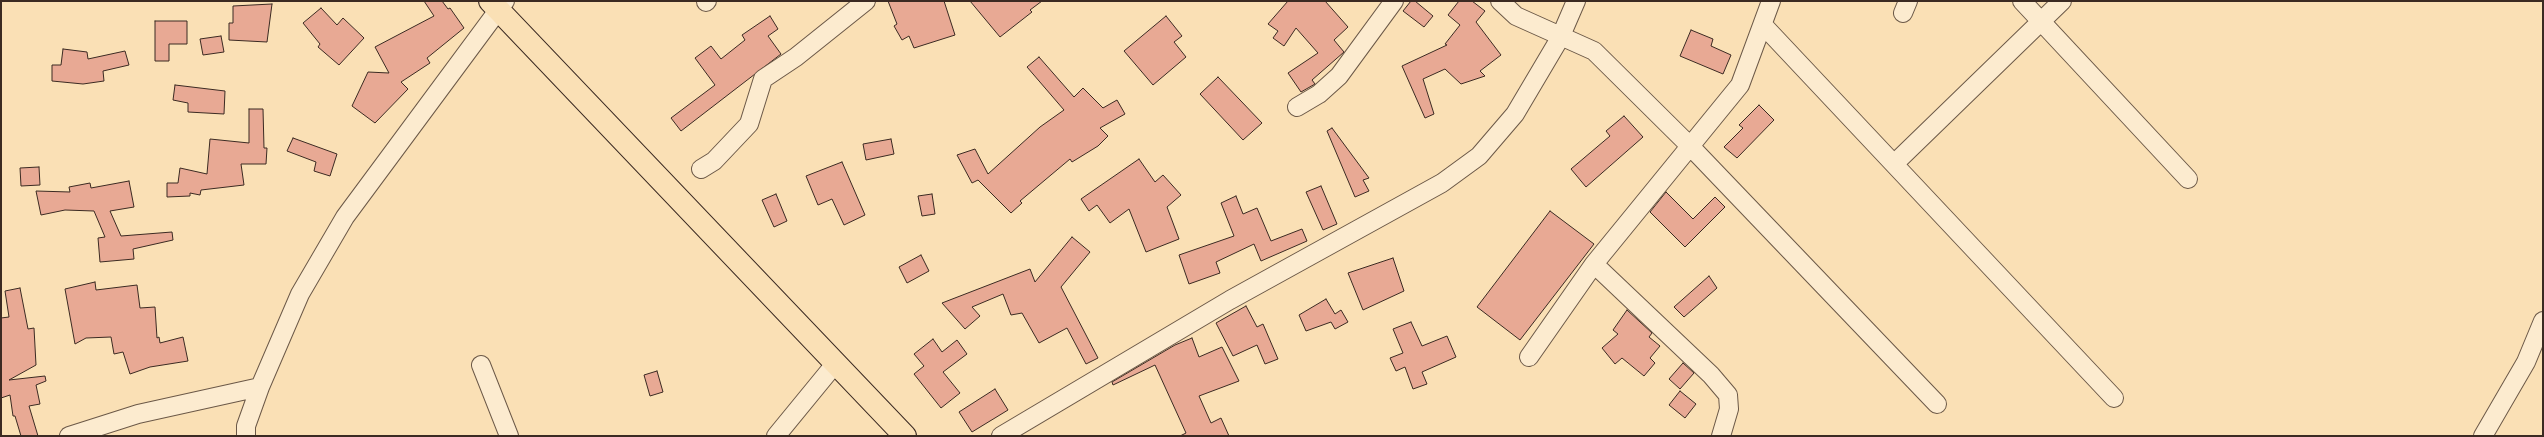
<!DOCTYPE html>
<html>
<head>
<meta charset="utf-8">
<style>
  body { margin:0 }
  #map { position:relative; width:2544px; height:437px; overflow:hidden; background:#fae0b5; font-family:"EB Garamond",serif }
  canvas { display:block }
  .frame { position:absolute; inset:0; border:2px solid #3b2a22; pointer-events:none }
</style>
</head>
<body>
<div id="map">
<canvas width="2544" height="437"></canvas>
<div class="frame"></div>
</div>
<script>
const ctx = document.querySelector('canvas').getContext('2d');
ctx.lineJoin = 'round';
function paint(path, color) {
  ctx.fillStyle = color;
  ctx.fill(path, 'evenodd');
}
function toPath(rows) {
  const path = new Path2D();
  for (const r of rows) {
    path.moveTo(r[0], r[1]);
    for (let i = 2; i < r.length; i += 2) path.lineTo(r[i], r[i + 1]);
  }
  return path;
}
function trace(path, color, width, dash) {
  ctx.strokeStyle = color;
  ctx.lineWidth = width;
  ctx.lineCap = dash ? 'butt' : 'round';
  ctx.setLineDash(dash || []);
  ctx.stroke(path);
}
const building = toPath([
  [424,1,442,1,448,9,450,8,464,28,427,58,430,63,401,82,408,89,375,123,352,106,368,72,389,73,375,47,434,16,424,1],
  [888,1,944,1,955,35,914,48,909,36,902,40,894,26,897,24,888,1],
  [970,1,1042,1,1030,10,1032,12,1000,37,970,1],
  [1288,1,1325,1,1348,27,1334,40,1344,52,1312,80,1315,84,1301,92,1288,73,1318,53,1296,28,1284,46,1273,38,1278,31,1268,24,1288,1],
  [1411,1,1415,1,1433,16,1424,27,1403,11,1411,1],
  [1459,1,1472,1,1485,11,1476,22,1501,55,1480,71,1485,76,1461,84,1445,69,1423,79,1434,114,1425,118,1402,66,1447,45,1445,44,1460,25,1448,15,1459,1],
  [272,4,267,42,229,40,229,23,233,23,233,6,272,4],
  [321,8,337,25,343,18,364,38,339,65,318,47,320,44,303,23,321,8],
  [770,16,778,29,768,36,781,54,681,131,671,118,715,85,695,58,711,46,721,59,745,40,742,35,770,16],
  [1166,16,1182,36,1174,42,1186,57,1153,85,1124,51,1166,16],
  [155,21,187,21,187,44,169,44,169,61,155,61,155,21],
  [1691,30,1713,39,1711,46,1731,55,1723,74,1680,56,1691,30],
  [221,36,224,52,203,55,200,39,221,36],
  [63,49,87,52,88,59,125,51,129,65,103,71,104,81,83,84,52,81,52,65,61,65,63,49],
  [1039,57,1074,97,1083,88,1103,108,1117,100,1125,114,1100,128,1108,136,1098,146,1072,162,1070,159,1020,201,1022,203,1011,213,978,180,972,183,957,155,975,149,988,174,1040,127,1064,110,1027,67,1039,57],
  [1218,77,1262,123,1243,140,1200,94,1218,77],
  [175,85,225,91,224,114,188,112,188,103,173,100,175,85],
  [1759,105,1774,120,1737,158,1724,147,1743,128,1739,125,1759,105],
  [249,109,263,109,264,148,267,148,266,164,241,164,244,185,201,190,200,195,190,193,190,196,167,197,167,183,178,183,180,168,207,174,210,139,249,143,249,109],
  [1624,116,1643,137,1586,187,1571,169,1610,136,1606,131,1624,116],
  [1332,128,1369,178,1363,180,1369,191,1355,197,1327,131,1332,128],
  [293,138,337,154,330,176,314,171,316,162,287,151,293,138],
  [891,139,894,154,866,160,863,144,891,139],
  [1139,159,1155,182,1163,175,1181,195,1167,207,1179,239,1146,252,1129,209,1110,223,1097,205,1089,211,1081,199,1139,159],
  [842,162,865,215,844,225,832,199,818,205,806,176,842,162],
  [39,167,40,185,21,186,20,168,39,167],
  [129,181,134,207,110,211,121,236,172,232,173,240,133,249,134,259,100,262,98,238,105,237,94,211,65,210,41,215,36,191,70,192,69,187,90,183,91,188,129,181],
  [1321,186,1337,224,1323,230,1306,192,1321,186],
  [1666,192,1693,219,1715,197,1725,207,1685,247,1650,212,1666,192],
  [776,194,787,221,774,227,762,200,776,194],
  [932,194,935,214,922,216,918,196,932,194],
  [1236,196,1243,214,1257,208,1271,241,1302,229,1307,241,1261,261,1254,244,1216,262,1220,273,1189,284,1179,255,1234,236,1221,203,1236,196],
  [1550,211,1594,244,1520,340,1477,307,1550,211],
  [1072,237,1090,252,1061,287,1098,358,1086,364,1067,328,1039,343,1022,313,1011,315,1003,294,972,307,980,316,965,329,942,303,1030,269,1035,282,1072,237],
  [921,255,929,271,907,283,899,267,921,255],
  [1393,258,1404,291,1363,310,1348,273,1393,258],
  [1709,276,1717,288,1684,317,1674,307,1709,276],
  [95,282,96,290,137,285,140,308,155,307,157,338,159,337,160,343,183,337,188,361,150,367,130,374,123,352,114,354,111,337,86,338,75,344,65,289,95,282],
  [20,288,28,329,34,328,36,365,9,380,45,376,46,381,36,385,40,404,29,406,38,436,21,436,15,416,13,416,10,395,1,398,1,318,9,317,5,291,20,288],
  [1326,299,1335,314,1341,310,1348,322,1335,329,1331,322,1306,331,1299,315,1326,299],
  [1246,306,1257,327,1263,324,1278,359,1265,364,1257,345,1233,356,1216,323,1246,306],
  [1627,310,1652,333,1649,337,1660,346,1650,358,1655,363,1644,376,1622,358,1615,364,1602,348,1618,334,1613,330,1627,310],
  [1411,322,1422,346,1447,336,1456,357,1422,372,1427,384,1413,389,1405,367,1396,371,1390,358,1403,353,1393,329,1411,322],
  [1192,338,1199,357,1222,347,1239,381,1199,396,1211,423,1221,418,1229,436,1180,436,1186,433,1155,365,1113,385,1112,382,1175,345,1192,338],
  [933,339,942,352,957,340,967,354,943,372,960,393,941,408,914,374,924,366,914,354,933,339],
  [1683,363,1694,373,1680,389,1669,379,1683,363],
  [657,371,663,392,650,396,644,375,657,371],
  [995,389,1008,410,972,432,959,412,995,389],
  [1680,391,1696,404,1685,418,1669,405,1680,391]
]);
const minor = toPath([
  [1500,1,1516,16,1594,51,1690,146,1937,404],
  [2022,1,2188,179],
  [706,2,707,1],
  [1903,13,1908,1],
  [1763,25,2114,398],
  [1297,107,1319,94,1339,76,1394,1],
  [1894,164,2062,1],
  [701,169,714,161,749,124,763,79,796,57,866,1],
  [1594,264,1711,375,1728,395,1729,409,1721,436],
  [1529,357,1594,264,1740,85,1771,1],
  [481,365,509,436],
  [69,436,138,414,260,387],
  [246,436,246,426,260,387,300,294,345,217,505,1],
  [776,436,835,364],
  [1001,436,1230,300,1442,183,1479,156,1515,114,1560,38,1576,1],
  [2483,436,2526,362,2543,321]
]);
const major = toPath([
  [490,1,905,436]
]);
paint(building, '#e8a994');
trace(building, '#3b2a22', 1);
trace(minor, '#6b5847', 20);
trace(major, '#3b2a22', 24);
trace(minor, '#fcebcf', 18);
trace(major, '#fae0b5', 22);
</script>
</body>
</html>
